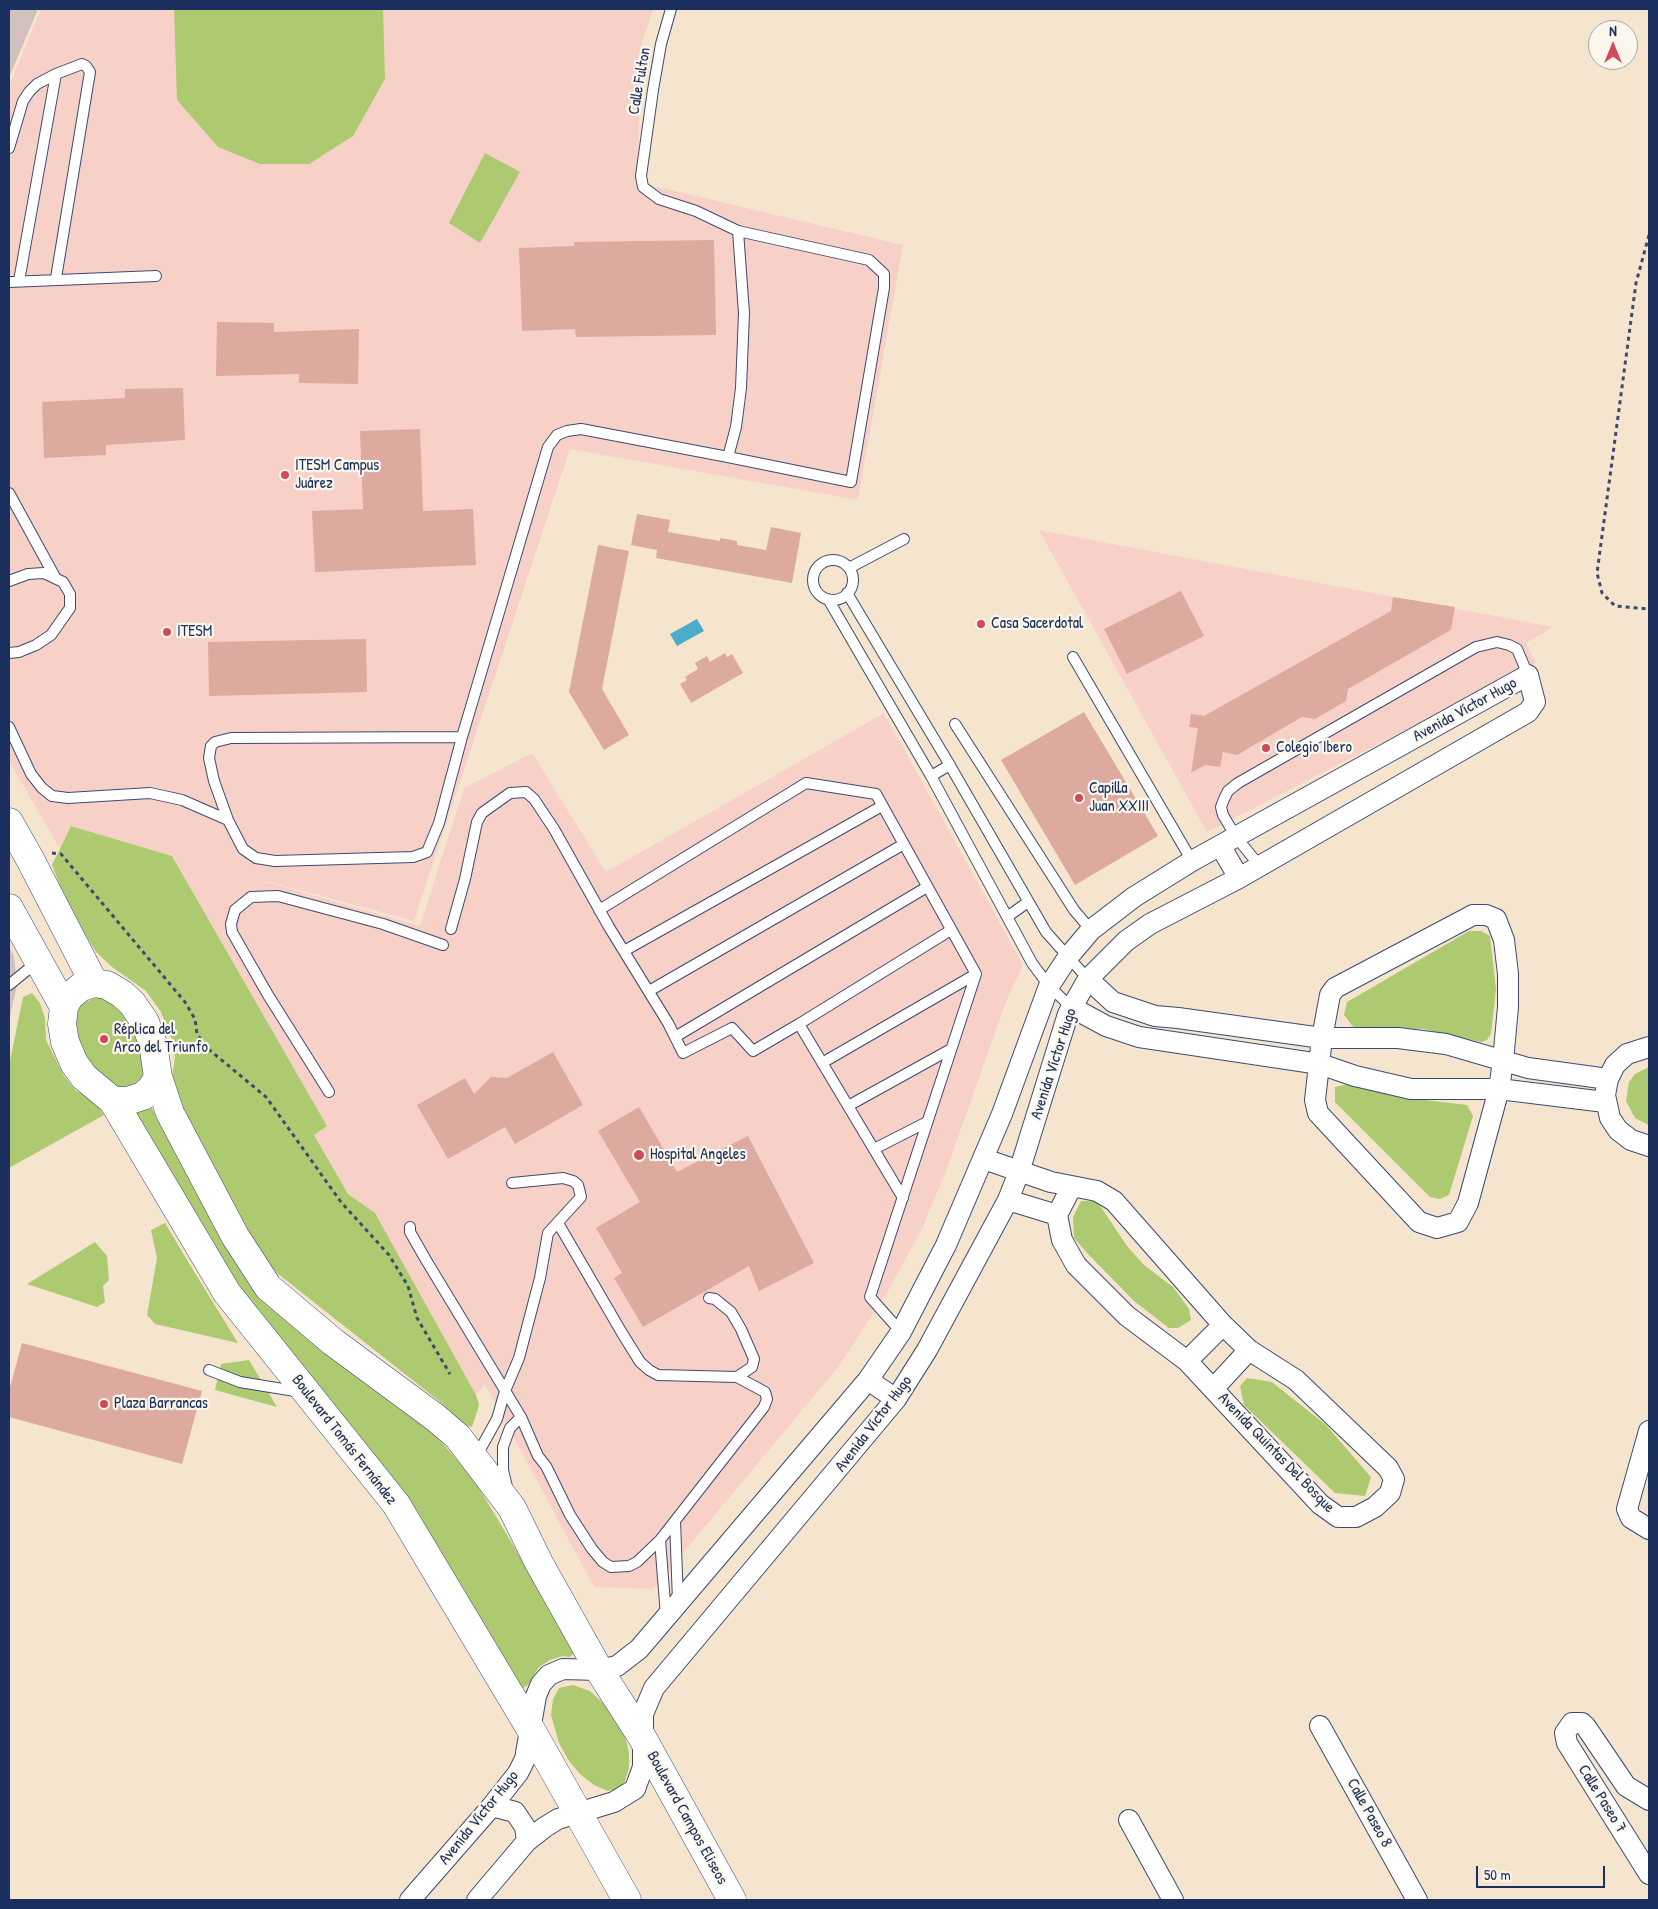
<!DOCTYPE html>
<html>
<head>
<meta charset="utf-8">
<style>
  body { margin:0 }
  #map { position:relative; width:1658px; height:1909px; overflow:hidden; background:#f6e5ce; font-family:"Patrick Hand",sans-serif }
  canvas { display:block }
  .frame { position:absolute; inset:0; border:10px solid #1b2f5e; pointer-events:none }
  .north { position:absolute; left:1588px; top:20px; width:50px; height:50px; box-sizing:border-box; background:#fbf7ec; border:1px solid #a1a7b3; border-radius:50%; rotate:0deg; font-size:14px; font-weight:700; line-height:20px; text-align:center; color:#1b2f5e }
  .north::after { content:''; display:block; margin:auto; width:18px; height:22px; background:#d1495b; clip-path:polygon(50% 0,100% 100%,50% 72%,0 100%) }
  .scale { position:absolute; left:1476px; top:1866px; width:129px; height:22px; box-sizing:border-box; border:2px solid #1b2f5e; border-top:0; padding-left:6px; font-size:15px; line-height:18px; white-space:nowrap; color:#1b2f5e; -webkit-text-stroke:4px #fbf7ec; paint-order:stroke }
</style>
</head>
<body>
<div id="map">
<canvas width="1658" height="1909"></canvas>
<div class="frame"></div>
<div class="north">N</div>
<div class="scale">50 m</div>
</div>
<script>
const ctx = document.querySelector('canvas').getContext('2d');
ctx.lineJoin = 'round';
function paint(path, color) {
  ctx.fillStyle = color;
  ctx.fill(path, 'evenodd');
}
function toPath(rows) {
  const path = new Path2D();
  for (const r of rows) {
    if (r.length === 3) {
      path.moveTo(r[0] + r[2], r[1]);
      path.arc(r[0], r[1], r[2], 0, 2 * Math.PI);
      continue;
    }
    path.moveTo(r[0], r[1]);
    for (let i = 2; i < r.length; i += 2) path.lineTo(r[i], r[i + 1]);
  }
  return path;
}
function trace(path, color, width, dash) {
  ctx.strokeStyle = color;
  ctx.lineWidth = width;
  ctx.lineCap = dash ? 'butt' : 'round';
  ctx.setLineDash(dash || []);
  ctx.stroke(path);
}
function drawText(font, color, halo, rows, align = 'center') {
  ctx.font = font + ' "Patrick Hand",sans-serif';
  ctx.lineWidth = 4.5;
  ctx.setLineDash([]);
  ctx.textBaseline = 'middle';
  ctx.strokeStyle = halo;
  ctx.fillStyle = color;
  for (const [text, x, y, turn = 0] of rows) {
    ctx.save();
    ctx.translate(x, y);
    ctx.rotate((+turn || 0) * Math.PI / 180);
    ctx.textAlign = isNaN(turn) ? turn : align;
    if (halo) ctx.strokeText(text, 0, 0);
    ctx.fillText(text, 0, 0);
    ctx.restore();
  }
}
const built = toPath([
  [41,9,653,9,642,43,637,182,903,245,858,500,570,449,414,921,225,870,420,926,464,788,532,753,606,872,884,713,1023,965,1007,999,945,1174,921,1231,888,1291,839,1366,653,1589,594,1587,485,1384,476,1395,375,1214,348,1194,314,1135,327,1126,172,856,72,826,59,847,9,761,9,86],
  [1039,530,1553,627,1526,643,1536,663,1207,832]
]);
const industrial = toPath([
  [9,9,38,9,9,78],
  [9,946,14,956,17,985,9,1021]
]);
const green = toPath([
  [174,9,383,9,385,79,353,136,309,164,260,164,218,147,177,100],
  [485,153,520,172,480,243,449,223],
  [71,826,172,856,327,1126,314,1135,348,1194,375,1213,476,1395,479,1405,472,1427,465,1425,439,1401,277,1273,260,1252,176,1096,172,1077,175,1057,171,1038,161,1012,146,991,112,967,96,952,68,906,52,865],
  [1469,931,1481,931,1490,936,1496,989,1491,1034,1487,1040,1481,1042,1423,1029,1354,1028,1344,1015,1347,1002],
  [32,993,40,1003,45,1018,46,1040,64,1076,76,1091,91,1097,104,1115,9,1168,9,1066,23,997],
  [94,997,113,1000,142,1039,144,1078,139,1085,120,1089,111,1085,90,1066,71,1033,76,1009],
  [1649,1067,1649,1125,1635,1118,1626,1101,1629,1082,1635,1074],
  [1348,1084,1409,1098,1467,1105,1473,1116,1449,1195,1440,1199,1430,1197,1335,1102,1335,1087],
  [150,1105,246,1272,265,1298,436,1436,473,1478,574,1647,574,1653,570,1657,562,1656,550,1660,539,1667,528,1685,523,1688,519,1686,251,1307,134,1110],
  [1081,1201,1095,1201,1101,1207,1127,1246,1144,1265,1173,1287,1189,1309,1191,1320,1178,1328,1169,1328,1134,1301,1089,1255,1074,1238,1073,1217],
  [165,1223,187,1260,238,1343,155,1324,147,1315,157,1258,151,1230],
  [95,1242,107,1256,109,1280,103,1286,105,1302,97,1307,27,1284],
  [249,1360,277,1407,215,1390,221,1364],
  [1247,1378,1272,1382,1326,1425,1371,1477,1365,1496,1335,1493,1244,1405,1240,1386],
  [573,1685,590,1691,601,1701,616,1719,625,1736,629,1753,629,1768,625,1781,618,1789,608,1791,594,1785,581,1775,569,1761,559,1743,551,1715,553,1699,559,1688]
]);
const water = toPath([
  [697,619,704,631,677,646,670,634]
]);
const building = toPath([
  [714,240,716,335,576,337,575,329,522,331,519,248,574,246,574,242],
  [217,322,274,323,274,332,359,329,358,384,299,383,299,374,216,376],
  [183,388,185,440,106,445,106,455,44,458,42,402,125,398,125,389],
  [420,429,423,511,473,509,476,565,315,572,312,511,363,509,360,431],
  [637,514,670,520,668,532,720,541,720,538,737,541,737,545,766,550,771,527,801,533,792,583,656,558,657,550,631,545],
  [598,545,629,551,602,689,629,735,604,750,569,692],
  [1181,591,1204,636,1127,674,1104,629],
  [1393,597,1455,607,1451,630,1348,689,1346,701,1315,719,1302,717,1237,755,1223,752,1220,767,1205,765,1191,773,1198,728,1189,727,1191,714,1204,716,1391,611],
  [366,639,367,692,209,696,208,642],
  [725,653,727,657,732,654,743,673,691,703,680,684,687,680,685,677,698,669,695,663,707,656,710,662],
  [1084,712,1158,836,1075,885,1001,760],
  [553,1052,583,1105,515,1144,505,1127,448,1159,417,1105,465,1078,474,1094,491,1077,507,1078],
  [639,1107,677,1172,748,1136,814,1263,759,1291,749,1266,643,1327,614,1278,622,1273,596,1228,640,1202,598,1131],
  [22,1343,202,1391,182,1464,9,1417,9,1391]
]);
const path = toPath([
  [1649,235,1636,283,1597,573,1602,593,1615,606,1649,609],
  [52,853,61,854,185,1002,195,1019,197,1034,206,1047,266,1097,341,1202,389,1255,408,1286,417,1318,450,1374]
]);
const lane = toPath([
  [9,148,23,101,29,92,37,84,56,74,82,64,86,66,90,72,56,278],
  [19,281,56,74],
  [9,282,156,276],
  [728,457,851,482,884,288,884,274,869,260,738,231],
  [9,493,55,577],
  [833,580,20],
  [849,568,904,539],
  [9,581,28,574,44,573,63,582,70,594,70,608,51,635,36,645,19,652,9,653],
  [847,593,948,762,1046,932,1088,979],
  [828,599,931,776,1032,963,1049,986,1071,1007],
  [1073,657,1192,861],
  [955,724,1074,910,1091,930],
  [9,727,31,774,42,788,52,796,68,798,150,793,182,800,228,820],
  [462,737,231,738,215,742,211,746,209,758,214,781,228,820,243,849,256,858,275,861,413,857,427,852,439,823,462,737,548,447,557,435,567,431,581,429,728,457,736,427,741,388,744,313,738,231,696,211,659,199,643,187,641,176,653,90,661,44,671,9],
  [931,776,950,765],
  [1259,865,1236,837,1223,815,1221,807,1224,799,1228,791,1238,783,1476,647,1497,642,1509,645,1517,649,1528,675],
  [599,910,806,783,876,794,976,974,870,1297,901,1332],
  [1007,917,1028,902],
  [451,929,465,879,477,822,482,813,510,793,526,792,534,799,554,829,609,927,668,1023,683,1053,732,1028,753,1051,799,1024,903,1198],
  [624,951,882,806],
  [9,985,37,962],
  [649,991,904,844],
  [799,1024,951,930],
  [675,1037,927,887],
  [822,1063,976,974],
  [329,1092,268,995,232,932,231,924,235,910,251,897,278,896,383,924,443,945],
  [848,1106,951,1049],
  [874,1149,927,1122],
  [410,1227,410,1232,426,1260,521,1417,538,1456,546,1466,570,1515,592,1549,603,1562,611,1567,629,1566,637,1562,660,1540,764,1407,767,1399,765,1392,737,1377,658,1375,649,1370,640,1362,622,1333,558,1223],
  [709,1298,715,1299,731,1312,741,1329,754,1359,752,1367,737,1377],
  [209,1370,240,1382,301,1392],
  [476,1457,497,1419,505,1391,519,1358,540,1278,548,1233,581,1197,578,1185,573,1181,563,1178,512,1183],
  [507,1487,503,1470,503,1447,510,1428,521,1417],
  [675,1521,678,1601],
  [660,1540,666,1616]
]);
const street = toPath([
  [1221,847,1239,878],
  [1473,915,1486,915,1496,919,1504,940,1508,974,1508,1007,1503,1061,1499,1089,1468,1203,1458,1222,1437,1228,1419,1222,1318,1113,1315,1100,1322,1038,1330,995,1335,988,1473,915],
  [1088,979,1113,1002,1155,1016,1178,1018,1322,1038,1398,1038,1446,1044,1528,1068,1608,1079],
  [1071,1007,1106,1026,1139,1037,1320,1064,1355,1076,1411,1089,1499,1089,1605,1102],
  [1649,1047,1627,1054,1615,1065,1608,1079,1605,1095,1610,1118,1618,1130,1631,1140,1649,1146],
  [984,1159,1051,1182,1097,1191,1114,1201,1223,1325,1249,1350,1296,1380,1388,1468,1394,1479,1390,1493,1375,1507,1356,1517,1338,1517,1320,1504,1187,1361,1127,1316,1076,1265,1062,1240,1057,1215,1071,1188],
  [1008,1200,1057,1215],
  [1187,1361,1223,1325],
  [868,1380,896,1399],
  [1213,1389,1249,1350],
  [1649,1431,1627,1509,1631,1518,1649,1529],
  [1320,1726,1417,1900],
  [1649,1800,1626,1786,1586,1727,1582,1723,1572,1723,1565,1733,1567,1743,1649,1874],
  [492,1806,515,1812,525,1827,527,1841],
  [1129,1820,1173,1900],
  [410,1900,492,1806,518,1773,525,1759,536,1696,541,1684,549,1675,563,1669,599,1670,617,1666,639,1649,868,1380,901,1332,946,1245,1002,1114,1049,986,1068,957,1091,930,1134,897,1192,861,1528,675,1535,702,1528,712,1239,878,1150,924,1126,941,1088,979,1068,1014,1019,1172,1008,1200,927,1350,896,1399,654,1688,643,1714,643,1767,635,1789,614,1802,558,1819,545,1827,527,1841,477,1900]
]);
const secondary = toPath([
  [9,822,30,859,94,983],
  [9,908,64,1007],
  [94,983,107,985,122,994,132,1003,145,1022,153,1044,158,1077,152,1088,143,1096,127,1101,113,1101,84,1077,74,1063,65,1042,62,1024,64,1007,69,997,81,987,94,983],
  [158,1077,170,1113,235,1236,268,1287,333,1342,436,1418,458,1437,512,1508,539,1563,599,1670,642,1737,732,1900],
  [113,1101,227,1293,396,1504,530,1728,627,1900]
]);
const markers = [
  [285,475,5,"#d1495b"],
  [981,624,5,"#d1495b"],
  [167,632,5,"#d1495b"],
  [1266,748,5,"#d1495b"],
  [1079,798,5,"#d1495b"],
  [104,1039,5,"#d1495b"],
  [639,1155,6,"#d1495b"],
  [104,1404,5,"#d1495b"]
];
const streetNames = [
  ["Calle Fulton",640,81,-80],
  ["Avenida Víctor Hugo",1465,710,-29],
  ["Avenida Víctor Hugo",1054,1064,-72],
  ["Avenida Víctor Hugo",874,1424,-53],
  ["Boulevard Tomás Fernández",344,1440,52],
  ["Avenida Quintas Del Bosque",1276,1453,46],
  ["Calle Paseo 7",1602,1799,58],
  ["Calle Paseo 8",1369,1813,61],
  ["Avenida Víctor Hugo",479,1818,-51],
  ["Boulevard Campos Eliseos",687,1818,61]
];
const poiNames = [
  ["ITESM Campus",295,466],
  ["Juárez",295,484],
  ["Casa Sacerdotal",991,624],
  ["ITESM",177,632],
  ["Colegio Ibero",1276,748],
  ["Capilla",1089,789],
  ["Juan XXIII",1089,807],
  ["Réplica del",114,1030],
  ["Arco del Triunfo",114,1048],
  ["Hospital Angeles",650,1155],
  ["Plaza Barrancas",114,1404]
];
paint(built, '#f7d1c8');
paint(industrial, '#d2bfc0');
paint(green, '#aeca71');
paint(water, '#4daccc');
paint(building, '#dcaa9f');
trace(lane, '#3c4a6f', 12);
trace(street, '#3c4a6f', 22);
trace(secondary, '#3c4a6f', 29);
trace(path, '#3c4a6f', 3, [4, 4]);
trace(lane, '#fff', 10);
trace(street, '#fff', 20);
trace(secondary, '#fff', 28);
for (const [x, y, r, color] of markers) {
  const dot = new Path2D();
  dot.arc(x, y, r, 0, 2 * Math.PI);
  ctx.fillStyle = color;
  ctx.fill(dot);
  trace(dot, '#fbf7ec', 2);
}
drawText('16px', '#1b2f5e', '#fbf7ec', streetNames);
drawText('16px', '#1b2f5e', '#fbf7ec', poiNames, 'left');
</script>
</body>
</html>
